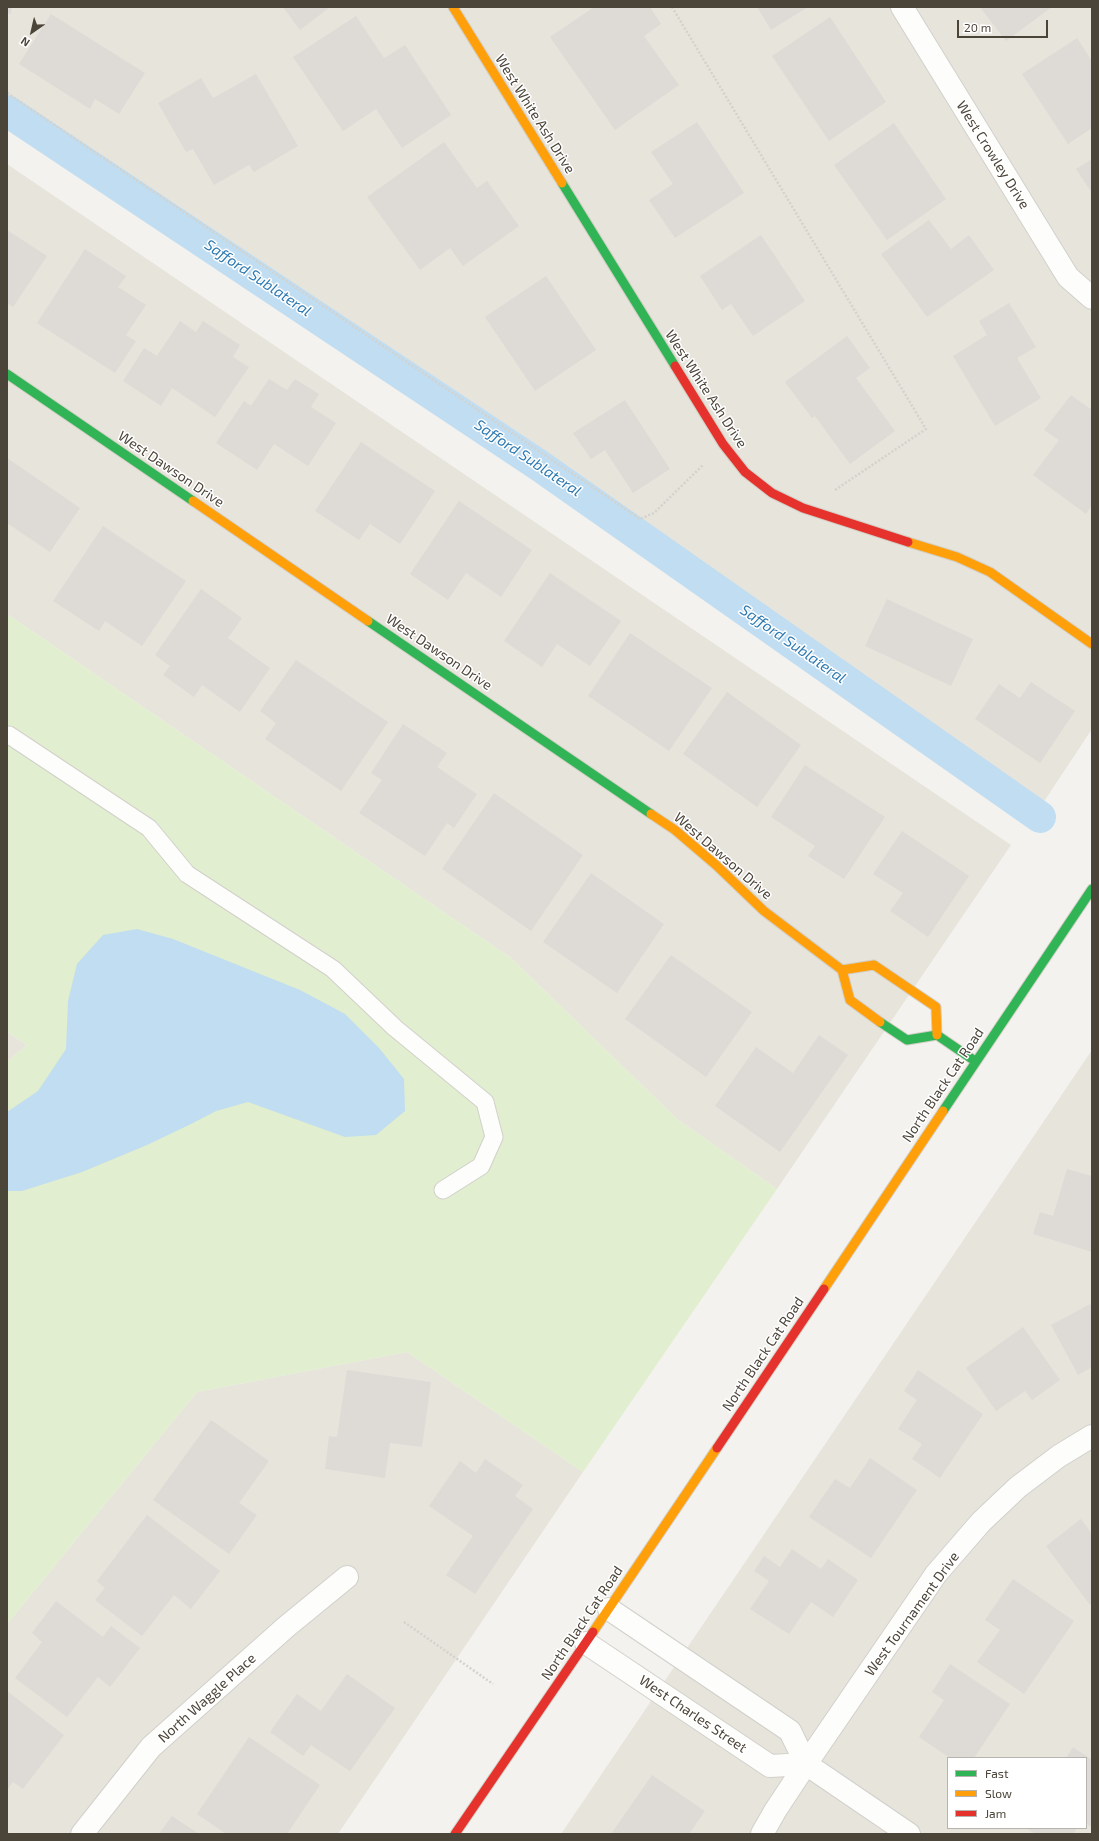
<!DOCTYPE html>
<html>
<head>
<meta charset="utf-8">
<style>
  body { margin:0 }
  #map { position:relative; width:1099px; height:1841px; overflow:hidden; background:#f4f2ee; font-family:"Exo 2",sans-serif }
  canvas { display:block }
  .frame { position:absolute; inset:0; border:8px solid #4b4439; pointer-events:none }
  .legend { position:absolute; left:947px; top:1757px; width:140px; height:72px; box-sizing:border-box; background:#fff; border:1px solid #b7b4b0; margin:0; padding:5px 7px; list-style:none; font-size:12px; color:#4b4439 }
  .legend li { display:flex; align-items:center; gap:8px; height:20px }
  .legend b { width:20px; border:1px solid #b7b4b0 }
  .north { position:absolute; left:12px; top:12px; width:40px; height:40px; -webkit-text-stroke:3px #fff; paint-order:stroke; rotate:214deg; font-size:11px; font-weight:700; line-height:16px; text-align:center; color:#4b4439 }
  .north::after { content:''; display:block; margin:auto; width:14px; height:18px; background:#4b4439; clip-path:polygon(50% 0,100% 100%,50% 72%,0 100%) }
  .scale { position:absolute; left:957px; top:20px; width:91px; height:18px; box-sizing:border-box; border:2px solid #4b4439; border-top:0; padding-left:5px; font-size:12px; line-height:14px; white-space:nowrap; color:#4b4439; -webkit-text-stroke:3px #fff; paint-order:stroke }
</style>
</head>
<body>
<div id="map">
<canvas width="1099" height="1841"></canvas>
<div class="frame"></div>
<ul class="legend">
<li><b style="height:5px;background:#30b455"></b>Fast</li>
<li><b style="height:5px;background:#ff9f0a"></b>Slow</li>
<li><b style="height:5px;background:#e5322d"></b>Jam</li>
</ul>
<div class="north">N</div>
<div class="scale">20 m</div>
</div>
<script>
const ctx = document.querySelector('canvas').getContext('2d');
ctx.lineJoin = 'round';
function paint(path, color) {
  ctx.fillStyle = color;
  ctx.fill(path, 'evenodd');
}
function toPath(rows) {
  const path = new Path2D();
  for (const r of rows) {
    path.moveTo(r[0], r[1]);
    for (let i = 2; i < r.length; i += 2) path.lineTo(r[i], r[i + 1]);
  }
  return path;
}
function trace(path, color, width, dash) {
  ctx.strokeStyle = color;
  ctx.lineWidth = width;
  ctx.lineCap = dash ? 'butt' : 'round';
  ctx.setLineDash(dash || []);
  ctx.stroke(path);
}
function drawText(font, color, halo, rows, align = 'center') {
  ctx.font = font + ' "Exo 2",sans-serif';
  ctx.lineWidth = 3;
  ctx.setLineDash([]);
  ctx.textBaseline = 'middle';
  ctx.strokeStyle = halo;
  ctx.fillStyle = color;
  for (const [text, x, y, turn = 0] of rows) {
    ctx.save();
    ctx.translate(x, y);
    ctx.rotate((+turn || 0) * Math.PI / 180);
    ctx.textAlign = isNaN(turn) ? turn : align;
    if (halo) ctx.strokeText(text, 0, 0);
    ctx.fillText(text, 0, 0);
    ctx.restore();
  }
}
const residential = toPath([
  [7,7,1092,7,1092,729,1043,803,7,100],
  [7,164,1011,845,777,1189,677,1119,511,958,7,614],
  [7,1032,27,1045,7,1062],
  [1092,1050,1092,1834,561,1834],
  [948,1758,1086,1758,1086,1828,948,1828],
  [407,1352,583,1472,338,1834,7,1834,7,1624,197,1392]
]);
const green = toPath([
  [7,614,511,958,677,1119,777,1189,583,1472,407,1352,197,1392,7,1624,7,1062,27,1045,7,1032]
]);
const water = toPath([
  [137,929,173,939,300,990,345,1014,379,1048,404,1079,405,1111,376,1135,345,1137,248,1102,216,1111,191,1124,147,1145,82,1172,22,1191,7,1191,7,1112,38,1091,66,1049,68,1001,77,964,103,935]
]);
const canal = toPath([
  [7,111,540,466,1040,817]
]);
const building = toPath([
  [7,7,12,7,11,14,7,13],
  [283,7,330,7,300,30],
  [594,7,650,7,661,24,644,36,679,85,615,130,550,37],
  [757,7,808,7,771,30],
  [980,7,1052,7,1006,41],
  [51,14,145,73,119,114,95,99,90,109,19,64],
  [356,16,384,58,405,45,451,115,402,148,376,109,343,131,293,57],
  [830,17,886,102,829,141,772,56],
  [1077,38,1092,61,1092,128,1068,144,1022,74],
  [256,74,298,146,254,172,249,165,214,185,193,149,186,152,158,103,201,78,213,98],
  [697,122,744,193,675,238,649,200,673,184,651,152],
  [894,123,946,199,887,240,834,165],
  [444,142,477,188,487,181,519,226,463,266,450,248,420,270,367,197],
  [1092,159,1092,193,1076,169],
  [929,220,951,249,969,235,994,270,927,317,881,254],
  [7,230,47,256,13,307,7,303],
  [761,235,805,301,753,336,731,304,722,310,700,276],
  [85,249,126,276,118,287,146,305,126,335,136,341,115,373,37,323],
  [546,276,596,350,535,391,485,317],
  [1009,303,1036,347,1017,358,1041,398,995,426,953,356,987,335,979,321],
  [180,321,196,332,203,321,240,345,233,357,249,367,215,417,172,388,161,406,123,381,144,348,157,356],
  [847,336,870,368,856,378,895,431,850,464,815,416,812,418,785,382],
  [269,379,287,390,295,379,319,394,311,407,336,423,308,466,274,444,257,470,216,443,244,401,251,406],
  [1071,395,1092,410,1092,505,1086,514,1033,475,1059,440,1044,430],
  [625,400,670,469,633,493,605,450,591,459,573,433],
  [361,442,435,491,400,544,370,524,359,540,315,511],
  [7,458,80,508,50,552,7,523],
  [459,501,532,550,501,597,466,573,448,600,410,574],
  [103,526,186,581,142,646,105,621,99,631,53,601],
  [550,573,621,621,590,666,557,644,542,667,504,641],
  [201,589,242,618,228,638,270,668,240,712,202,685,194,697,163,675,170,666,155,655],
  [887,599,973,639,951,686,865,646],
  [630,633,712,688,669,751,588,696],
  [296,660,388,722,341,791,265,739,276,723,260,711],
  [1031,682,1075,711,1040,763,975,719,999,684,1020,698],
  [727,692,801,745,757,807,683,754],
  [403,724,447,753,437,767,477,794,454,828,447,823,425,856,359,813,382,780,371,773],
  [805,765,885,817,844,879,808,856,815,846,771,817],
  [494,793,583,855,531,931,442,869],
  [902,831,969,876,928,937,890,911,903,893,873,874],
  [591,873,664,924,617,993,543,942],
  [671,955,752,1012,706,1077,625,1019],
  [819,1035,848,1055,780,1152,715,1106,756,1047,793,1073],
  [1067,1169,1092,1176,1092,1252,1033,1234,1040,1212,1053,1216],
  [1092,1303,1092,1367,1078,1375,1051,1325],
  [1023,1327,1060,1380,1032,1400,1025,1391,996,1411,966,1368],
  [347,1370,431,1382,422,1447,390,1443,385,1478,325,1469,329,1436,337,1437],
  [918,1370,983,1414,940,1478,912,1459,922,1444,898,1429,917,1400,904,1391],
  [211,1420,269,1461,239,1503,257,1515,229,1554,153,1500],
  [870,1458,917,1490,871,1558,809,1517,835,1479,850,1488],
  [485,1459,523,1485,515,1496,533,1509,475,1594,446,1575,473,1536,429,1506,460,1461,476,1473],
  [147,1515,220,1571,191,1609,174,1595,142,1636,95,1600,105,1588,97,1581],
  [1081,1519,1092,1534,1092,1603,1090,1605,1046,1546],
  [792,1549,821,1569,828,1559,858,1580,833,1617,811,1602,789,1634,750,1609,769,1581,754,1571,764,1556,780,1567],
  [1013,1579,1074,1621,1024,1694,977,1662,1000,1630,985,1620],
  [56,1601,103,1637,111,1626,140,1648,110,1687,98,1677,67,1717,15,1678,42,1642,32,1633],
  [950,1664,1010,1704,974,1758,950,1758,919,1737,944,1700,932,1692],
  [347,1674,395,1708,350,1771,311,1745,303,1756,270,1732,297,1694,321,1711],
  [7,1691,64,1735,23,1789,13,1782,7,1790],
  [249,1737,320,1785,287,1834,226,1834,197,1814],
  [1073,1747,1092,1760,1092,1828,1086,1823,1086,1758,1066,1758],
  [652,1775,705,1811,689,1834,611,1834],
  [172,1816,199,1834,159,1834],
  [1026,1828,1077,1828,1073,1834,1035,1834]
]);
const path = toPath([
  [672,7,926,429,835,490],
  [7,93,640,519,654,513,703,465],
  [404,1622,493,1684]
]);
const lane = toPath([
  [9,735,149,828,187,874,333,969,395,1028,485,1102,494,1137,481,1166,443,1190]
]);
const street = toPath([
  [902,7,1068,277,1092,298],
  [609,1609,790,1731,806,1764,909,1834],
  [586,1643,770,1766,806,1764],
  [82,1834,151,1747,286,1627,347,1577],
  [762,1834,775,1811,806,1764,936,1574,981,1522,1018,1487,1059,1456,1092,1436]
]);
const fast = toPath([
  [562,183,675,366],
  [7,374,193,501],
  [368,621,651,814],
  [880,1022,907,1040,937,1035,975,1061],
  [943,1111,1092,889]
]);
const slow = toPath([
  [453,7,562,183],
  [193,501,368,621],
  [908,542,957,557,990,572,1092,644],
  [651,814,675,830,716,865,764,911,842,970],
  [880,1022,850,1000,842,970,874,965,936,1007,937,1035],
  [824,1289,943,1111],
  [593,1632,717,1448]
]);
const jam = toPath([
  [675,366,723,444,745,472,772,493,803,508,908,542],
  [717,1448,824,1289],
  [455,1834,593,1632]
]);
const streetNames = [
  ["West White Ash Drive",535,114,58],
  ["West Crowley Drive",993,155,58],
  ["West White Ash Drive",706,389,57],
  ["West Dawson Drive",171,469,34],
  ["West Dawson Drive",439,652,34],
  ["West Dawson Drive",723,856,41],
  ["North Black Cat Road",943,1085,-56],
  ["North Black Cat Road",763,1354,-56],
  ["West Tournament Drive",912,1614,-54],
  ["North Black Cat Road",582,1623,-56],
  ["North Waggle Place",207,1698,-42],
  ["West Charles Street",693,1714,34]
];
const waterNames = [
  ["Safford Sublateral",258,278,34],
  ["Safford Sublateral",528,458,34],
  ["Safford Sublateral",793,644,35]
];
paint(residential, '#e7e4dc');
paint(green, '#e1eecf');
paint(water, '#c0ddf1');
trace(canal, '#c0ddf1', 32);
paint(building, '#dedbd6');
trace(lane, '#d2d0cb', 19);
trace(street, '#d2d0cb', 24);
trace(fast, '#d3cfc5', 11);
trace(slow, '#d3cfc5', 11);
trace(jam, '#d3cfc5', 11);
trace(path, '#d3d2cc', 2.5, [2, 2]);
trace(lane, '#fdfdfc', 17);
trace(street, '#fdfdfc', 22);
trace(fast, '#30b455', 9);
trace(slow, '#ff9f0a', 9);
trace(jam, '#e5322d', 9);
drawText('14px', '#4b4439', '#fff', streetNames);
drawText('italic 15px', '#2e7ab2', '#fff', waterNames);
</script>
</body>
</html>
